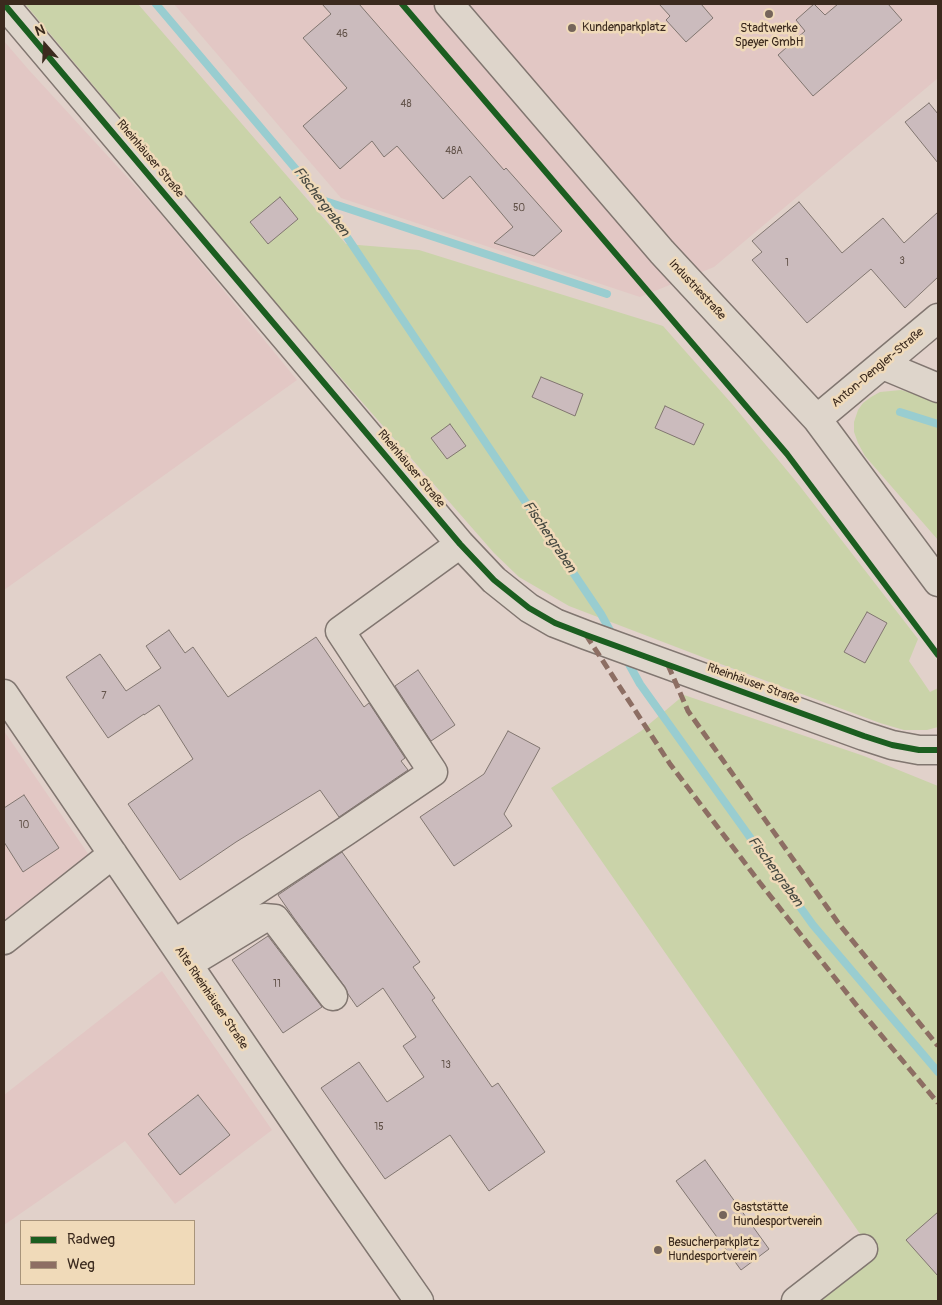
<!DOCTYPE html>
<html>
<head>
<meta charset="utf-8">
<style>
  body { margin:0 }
  #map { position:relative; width:942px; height:1305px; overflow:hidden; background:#e1d1ca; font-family:Pangolin,sans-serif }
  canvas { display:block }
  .frame { position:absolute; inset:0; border:5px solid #3b2a1e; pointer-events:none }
  .legend { position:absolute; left:20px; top:1220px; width:175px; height:65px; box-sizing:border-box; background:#f0dab9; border:1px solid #a8947b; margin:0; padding:6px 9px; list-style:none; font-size:15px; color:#3b2a1e }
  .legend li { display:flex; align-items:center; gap:10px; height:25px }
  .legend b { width:25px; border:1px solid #a8947b }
  .north { position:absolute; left:20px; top:20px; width:50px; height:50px; -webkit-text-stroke:4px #f0dab9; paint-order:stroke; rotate:341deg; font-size:14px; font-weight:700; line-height:20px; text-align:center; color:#3b2a1e }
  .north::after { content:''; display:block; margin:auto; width:18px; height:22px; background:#3b2a1e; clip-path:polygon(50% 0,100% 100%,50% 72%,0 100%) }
</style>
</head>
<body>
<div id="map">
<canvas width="942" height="1305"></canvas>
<div class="frame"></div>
<ul class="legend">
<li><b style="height:6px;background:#1b5e20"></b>Radweg</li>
<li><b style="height:6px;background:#8d6e63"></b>Weg</li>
</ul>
<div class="north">N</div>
</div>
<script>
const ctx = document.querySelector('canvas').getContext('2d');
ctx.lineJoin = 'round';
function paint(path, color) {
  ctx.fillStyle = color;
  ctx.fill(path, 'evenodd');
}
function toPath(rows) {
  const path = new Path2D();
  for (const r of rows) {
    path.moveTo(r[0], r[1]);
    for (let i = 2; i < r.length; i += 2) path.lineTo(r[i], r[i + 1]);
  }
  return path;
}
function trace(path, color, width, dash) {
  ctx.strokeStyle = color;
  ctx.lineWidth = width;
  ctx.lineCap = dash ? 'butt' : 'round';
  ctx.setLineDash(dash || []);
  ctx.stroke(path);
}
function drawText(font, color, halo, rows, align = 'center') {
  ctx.font = font + ' Pangolin,sans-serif';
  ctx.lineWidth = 5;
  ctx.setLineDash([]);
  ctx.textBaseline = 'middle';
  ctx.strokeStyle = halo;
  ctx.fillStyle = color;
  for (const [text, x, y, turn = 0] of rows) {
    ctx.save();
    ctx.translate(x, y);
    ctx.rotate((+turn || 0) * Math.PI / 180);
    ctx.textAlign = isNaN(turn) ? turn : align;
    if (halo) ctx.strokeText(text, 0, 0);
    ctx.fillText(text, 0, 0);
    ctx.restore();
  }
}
const built = toPath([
  [174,4,938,4,938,78,714,267,640,297,341,198],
  [4,41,28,69,161,214,297,380,4,590],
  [4,731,93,861,4,931],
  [162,971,272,1130,175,1204,125,1141,4,1225,4,1095]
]);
const green = toPath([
  [25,4,138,4,346,244,419,250,663,326,732,404,799,485,918,639,909,661,930,692,938,688,938,727,927,730,904,730,880,723,718,663,569,606,519,577,494,553,286,315],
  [901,390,915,394,938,402,938,540,865,456,858,443,854,432,854,422,858,410,863,403,871,397,880,392],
  [684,695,864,756,938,786,938,1301,821,1301,876,1257,551,788,641,731]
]);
const stream = toPath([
  [156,4,322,200,601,614,613,636],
  [322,200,607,294],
  [900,412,938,424],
  [625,657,640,684,813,925,938,1072]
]);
const building = toPath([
  [322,4,359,4,504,170,506,168,562,231,534,256,494,243,513,227,470,176,443,199,397,146,384,157,372,141,340,169,303,126,347,88,303,38,331,14,322,4],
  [659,4,701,4,713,18,686,42,666,20,670,16,659,4],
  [814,4,825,15,838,4,888,4,902,20,813,96,778,55,805,31,796,20,814,4],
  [929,103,938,114,938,163,905,122,929,103],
  [280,197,298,219,268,244,250,222,280,197],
  [799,202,842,253,883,218,904,243,938,212,938,277,905,308,871,269,807,323,752,260,762,252,752,241,799,202],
  [541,377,583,394,575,416,532,397,541,377],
  [665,406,704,424,694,445,655,428,665,406],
  [450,424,466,446,447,459,431,438,450,424],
  [867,612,887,623,865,663,844,652,867,612],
  [169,630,185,653,193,647,228,697,316,637,364,707,369,703,405,758,401,761,408,770,339,817,320,790,236,842,180,880,128,804,193,759,159,705,144,715,144,714,108,738,66,677,100,654,126,691,161,668,146,646,169,630],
  [418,670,455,725,431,741,395,686,418,670],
  [508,731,540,748,504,814,512,826,454,866,420,817,484,774,508,731],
  [24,795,59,848,23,872,4,842,4,808,24,795],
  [342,852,420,962,413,967,435,998,432,1000,492,1087,498,1083,545,1152,489,1191,450,1135,385,1179,321,1088,359,1062,387,1102,424,1077,403,1046,416,1037,383,988,357,1007,348,994,345,987,294,918,278,895,342,852],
  [268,936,322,1007,283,1033,232,960,268,936],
  [198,1095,230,1135,180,1175,148,1134,198,1095],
  [705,1160,769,1249,741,1270,676,1181,705,1160],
  [938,1212,938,1276,906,1240,938,1212]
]);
const minor = toPath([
  [4,4,460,544,494,580,529,608,555,623,586,635,864,736,892,745,919,750,938,750],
  [449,4,662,252,817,419,938,582],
  [883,365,938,388],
  [817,419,938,318],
  [4,694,329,1172,419,1301],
  [4,940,113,854],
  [174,944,346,831,433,772,340,631,460,544],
  [188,964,264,918,275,919,333,996],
  [796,1301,863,1249]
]);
const quiet = toPath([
  [586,635,670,764,760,883,861,1011,938,1103],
  [668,665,688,711,839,924,938,1046]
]);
const cycleway = toPath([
  [4,4,460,544,494,580,529,608,555,623,586,635,864,736,892,745,919,750,938,750],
  [402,4,787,454,938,655]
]);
const markers = [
  [769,14,5,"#75645a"],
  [572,28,5,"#75645a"],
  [723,1215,5,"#75645a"],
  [658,1250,5,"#75645a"]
];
const numberNames = [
  ["46",342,34],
  ["48",406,104],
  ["48A",454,151],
  ["50",519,208],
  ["3",902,261],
  ["1",787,263],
  ["7",104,696],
  ["10",24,825],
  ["11",277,984],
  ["13",446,1065],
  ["15",379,1127]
];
const poiNames = [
  ["Kundenparkplatz",582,28],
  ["Stadtwerke",769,29,"center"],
  ["Speyer GmbH",769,43,"center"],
  ["Gaststätte",733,1208],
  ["Hundesportverein",733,1222],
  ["Besucherparkplatz",668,1243],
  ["Hundesportverein",668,1257]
];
const streetNames = [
  ["Rheinhäuser Straße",150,159,50],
  ["Industriestraße",697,290,47],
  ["Anton-Dengler-Straße",878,368,-40],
  ["Rheinhäuser Straße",411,469,50],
  ["Rheinhäuser Straße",753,684,20],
  ["Alte Rheinhäuser Straße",211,998,56]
];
const waterNames = [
  ["Fischergraben",321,202,53],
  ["Fischergraben",549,537,56],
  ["Fischergraben",775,872,54]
];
paint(built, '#e2c7c4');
paint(green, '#cad3a9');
trace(stream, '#99cdd0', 8);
paint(building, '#cbbbbd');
trace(building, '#817670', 1);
trace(minor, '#817670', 31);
trace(minor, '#ded5cb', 28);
trace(quiet, '#8d6e63', 5, [10, 5]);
trace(cycleway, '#1b5e20', 6);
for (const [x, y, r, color] of markers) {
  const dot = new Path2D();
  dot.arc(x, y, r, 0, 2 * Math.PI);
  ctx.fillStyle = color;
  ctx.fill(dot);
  trace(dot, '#f0dab9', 2);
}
drawText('10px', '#625249', null, numberNames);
drawText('12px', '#3b2a1e', '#f0dab9', poiNames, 'left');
drawText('12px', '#3b2a1e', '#f0dab9', streetNames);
drawText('italic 14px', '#484a42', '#f0dab9', waterNames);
</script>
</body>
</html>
